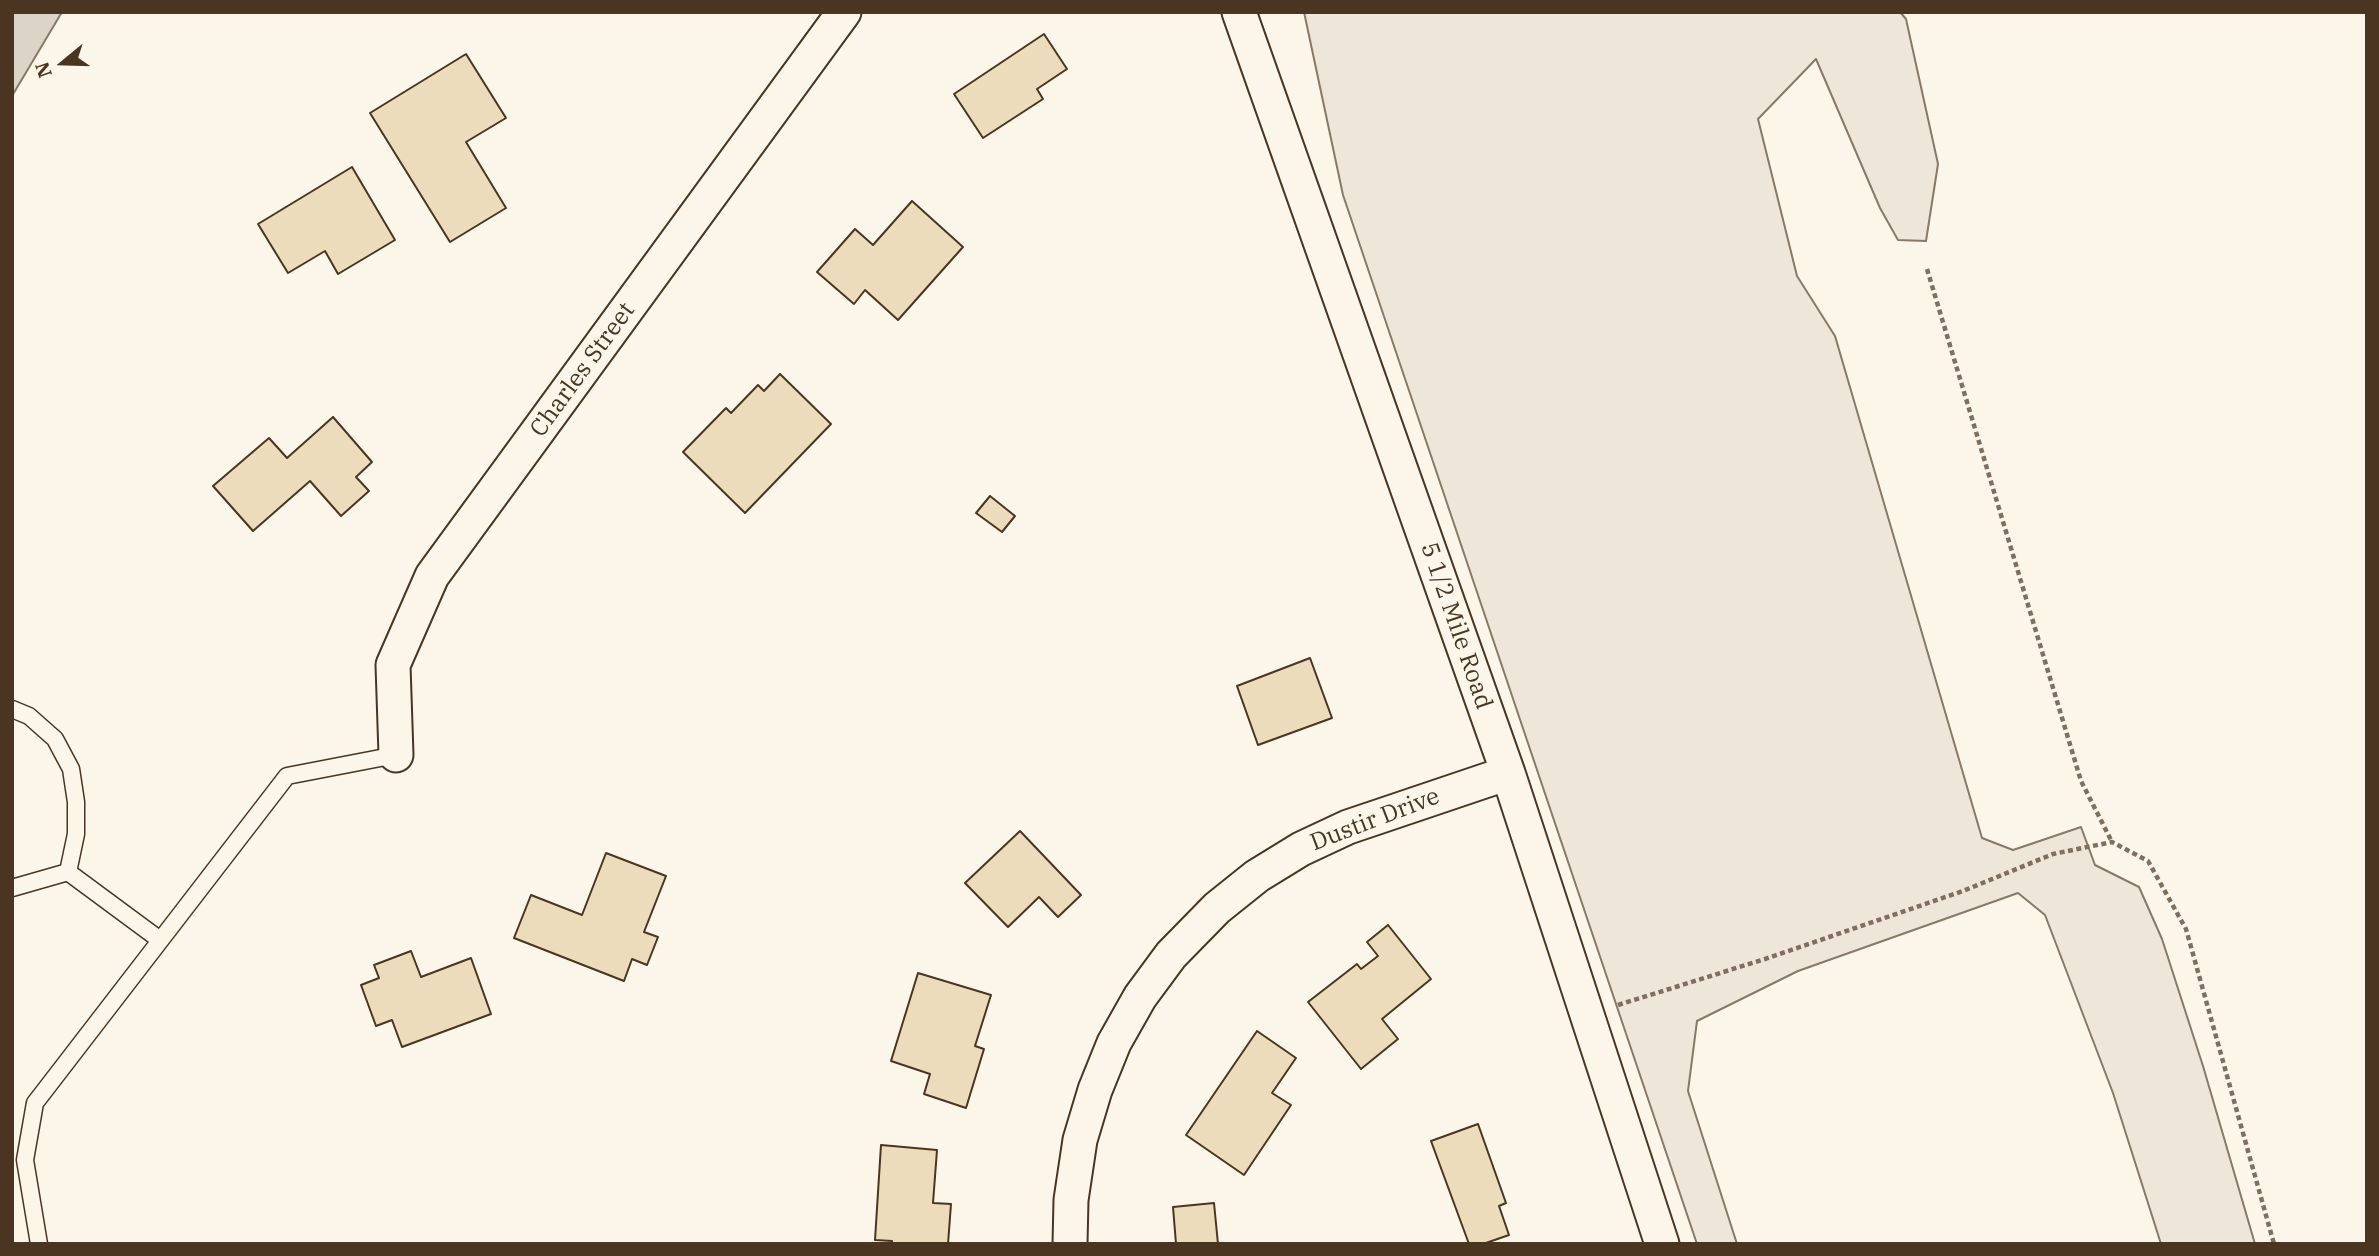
<!DOCTYPE html>
<html>
<head>
<meta charset="utf-8">
<style>
  body { margin:0 }
  #map { position:relative; width:2379px; height:1256px; overflow:hidden; background:#fbf6e9; font-family:"IBM Plex Serif",serif }
  canvas { display:block }
  .frame { position:absolute; inset:0; border:14px solid #4a3520; pointer-events:none }
  .north { position:absolute; left:28px; top:28px; width:70px; height:70px; -webkit-text-stroke:5px #fbf6e9; paint-order:stroke; rotate:251deg; font-size:19px; font-weight:700; line-height:28px; text-align:center; color:#4a3520 }
  .north::after { content:''; display:block; margin:auto; width:24px; height:32px; background:#4a3520; clip-path:polygon(50% 0,100% 100%,50% 72%,0 100%) }
</style>
</head>
<body>
<div id="map">
<canvas width="2379" height="1256"></canvas>
<div class="frame"></div>
<div class="north">N</div>
</div>
<script>
const ctx = document.querySelector('canvas').getContext('2d');
ctx.lineJoin = 'round';
function paint(path, color) {
  ctx.fillStyle = color;
  ctx.fill(path, 'evenodd');
}
function toPath(rows) {
  const path = new Path2D();
  for (const r of rows) {
    path.moveTo(r[0], r[1]);
    for (let i = 2; i < r.length; i += 2) path.lineTo(r[i], r[i + 1]);
  }
  return path;
}
function trace(path, color, width, dash) {
  ctx.strokeStyle = color;
  ctx.lineWidth = width;
  ctx.lineCap = dash ? 'butt' : 'round';
  ctx.setLineDash(dash || []);
  ctx.stroke(path);
}
function drawText(font, color, halo, rows, align = 'center') {
  ctx.font = font + ' "IBM Plex Serif",serif';
  ctx.lineWidth = 5;
  ctx.setLineDash([]);
  ctx.textBaseline = 'middle';
  ctx.strokeStyle = halo;
  ctx.fillStyle = color;
  for (const [text, x, y, turn = 0] of rows) {
    ctx.save();
    ctx.translate(x, y);
    ctx.rotate((+turn || 0) * Math.PI / 180);
    ctx.textAlign = isNaN(turn) ? turn : align;
    if (halo) ctx.strokeText(text, 0, 0);
    ctx.fillText(text, 0, 0);
    ctx.restore();
  }
}
const green = toPath([
  [1304,12,1900,12,1906,19,1938,164,1926,241,1898,240,1880,208,1816,59,1758,119,1797,276,1835,336,1982,838,2013,850,2081,827,2095,865,2139,887,2162,939,2203,1066,2255,1244,2161,1244,2113,1093,2045,915,2018,893,1798,971,1697,1021,1688,1091,1737,1244,1697,1244,1343,195,1304,12]
]);
const water = toPath([
  [12,12,62,12,12,96,12,12]
]);
const building = toPath([
  [1044,34,1067,69,1037,89,1043,99,983,138,954,94,1044,34],
  [466,54,506,118,466,142,506,208,450,242,370,113,466,54],
  [352,167,395,240,338,274,325,251,288,273,258,224,352,167],
  [912,201,963,247,898,320,865,290,854,304,817,272,855,229,873,245,912,201],
  [780,374,831,424,745,513,683,452,726,408,731,413,758,385,764,391,780,374],
  [333,417,372,462,356,477,369,491,341,516,310,481,253,531,213,486,269,438,287,458,333,417],
  [990,496,1015,516,1002,532,976,513,990,496],
  [1310,658,1332,718,1258,745,1237,686,1310,658],
  [1020,831,1081,895,1058,917,1039,897,1008,927,965,883,1020,831],
  [606,853,666,876,644,932,658,937,647,965,632,959,624,981,514,938,531,895,582,915,606,853],
  [1388,925,1431,979,1382,1019,1398,1039,1361,1069,1308,1002,1357,964,1361,969,1378,956,1367,942,1388,925],
  [411,951,421,977,471,958,491,1014,402,1047,392,1020,376,1026,361,985,379,978,374,965,411,951],
  [918,973,991,995,975,1046,984,1049,966,1108,924,1094,930,1074,891,1061,918,973],
  [1257,1031,1296,1058,1272,1093,1291,1105,1244,1175,1186,1135,1257,1031],
  [1478,1124,1506,1203,1499,1206,1509,1235,1483,1244,1469,1244,1431,1141,1478,1124],
  [881,1145,937,1150,933,1203,951,1204,948,1244,892,1244,892,1241,875,1240,881,1145],
  [1214,1203,1218,1244,1176,1244,1173,1207,1214,1203]
]);
const path = toPath([
  [1927,269,2081,781,2112,842],
  [1618,1005,1765,959,1963,891,2053,854,2112,842,2148,861,2186,929,2274,1244]
]);
const lane = toPath([
  [12,709,29,716,55,739,71,769,76,802,76,834,68,872,12,888],
  [68,872,160,940],
  [39,1244,25,1160,35,1103,287,776,396,755]
]);
const street = toPath([
  [1239,12,1508,773,1662,1244],
  [396,755,393,665,432,576,844,12],
  [1070,1244,1071,1200,1080,1140,1095,1090,1114,1043,1140,997,1171,955,1217,908,1257,876,1301,849,1348,827,1508,773]
]);
const streetNames = [
  ["Charles Street",583,370,-54],
  ["5 1/2 Mile Road",1456,626,71],
  ["Dustir Drive",1375,820,-21]
];
paint(green, '#ede6d9');
trace(green, '#887966', 2);
paint(water, '#dcd4c6');
trace(water, '#887966', 2);
paint(building, '#ecdcbc');
trace(building, '#4a3520', 2);
trace(lane, '#4a3520', 19);
trace(street, '#4a3520', 37);
trace(path, '#7f6f5c', 4.5, [5, 3.5]);
trace(lane, '#fbf6e9', 16);
trace(street, '#fbf6e9', 33);
drawText('24px', '#4a3520', '#fbf6e9', streetNames);
</script>
</body>
</html>
